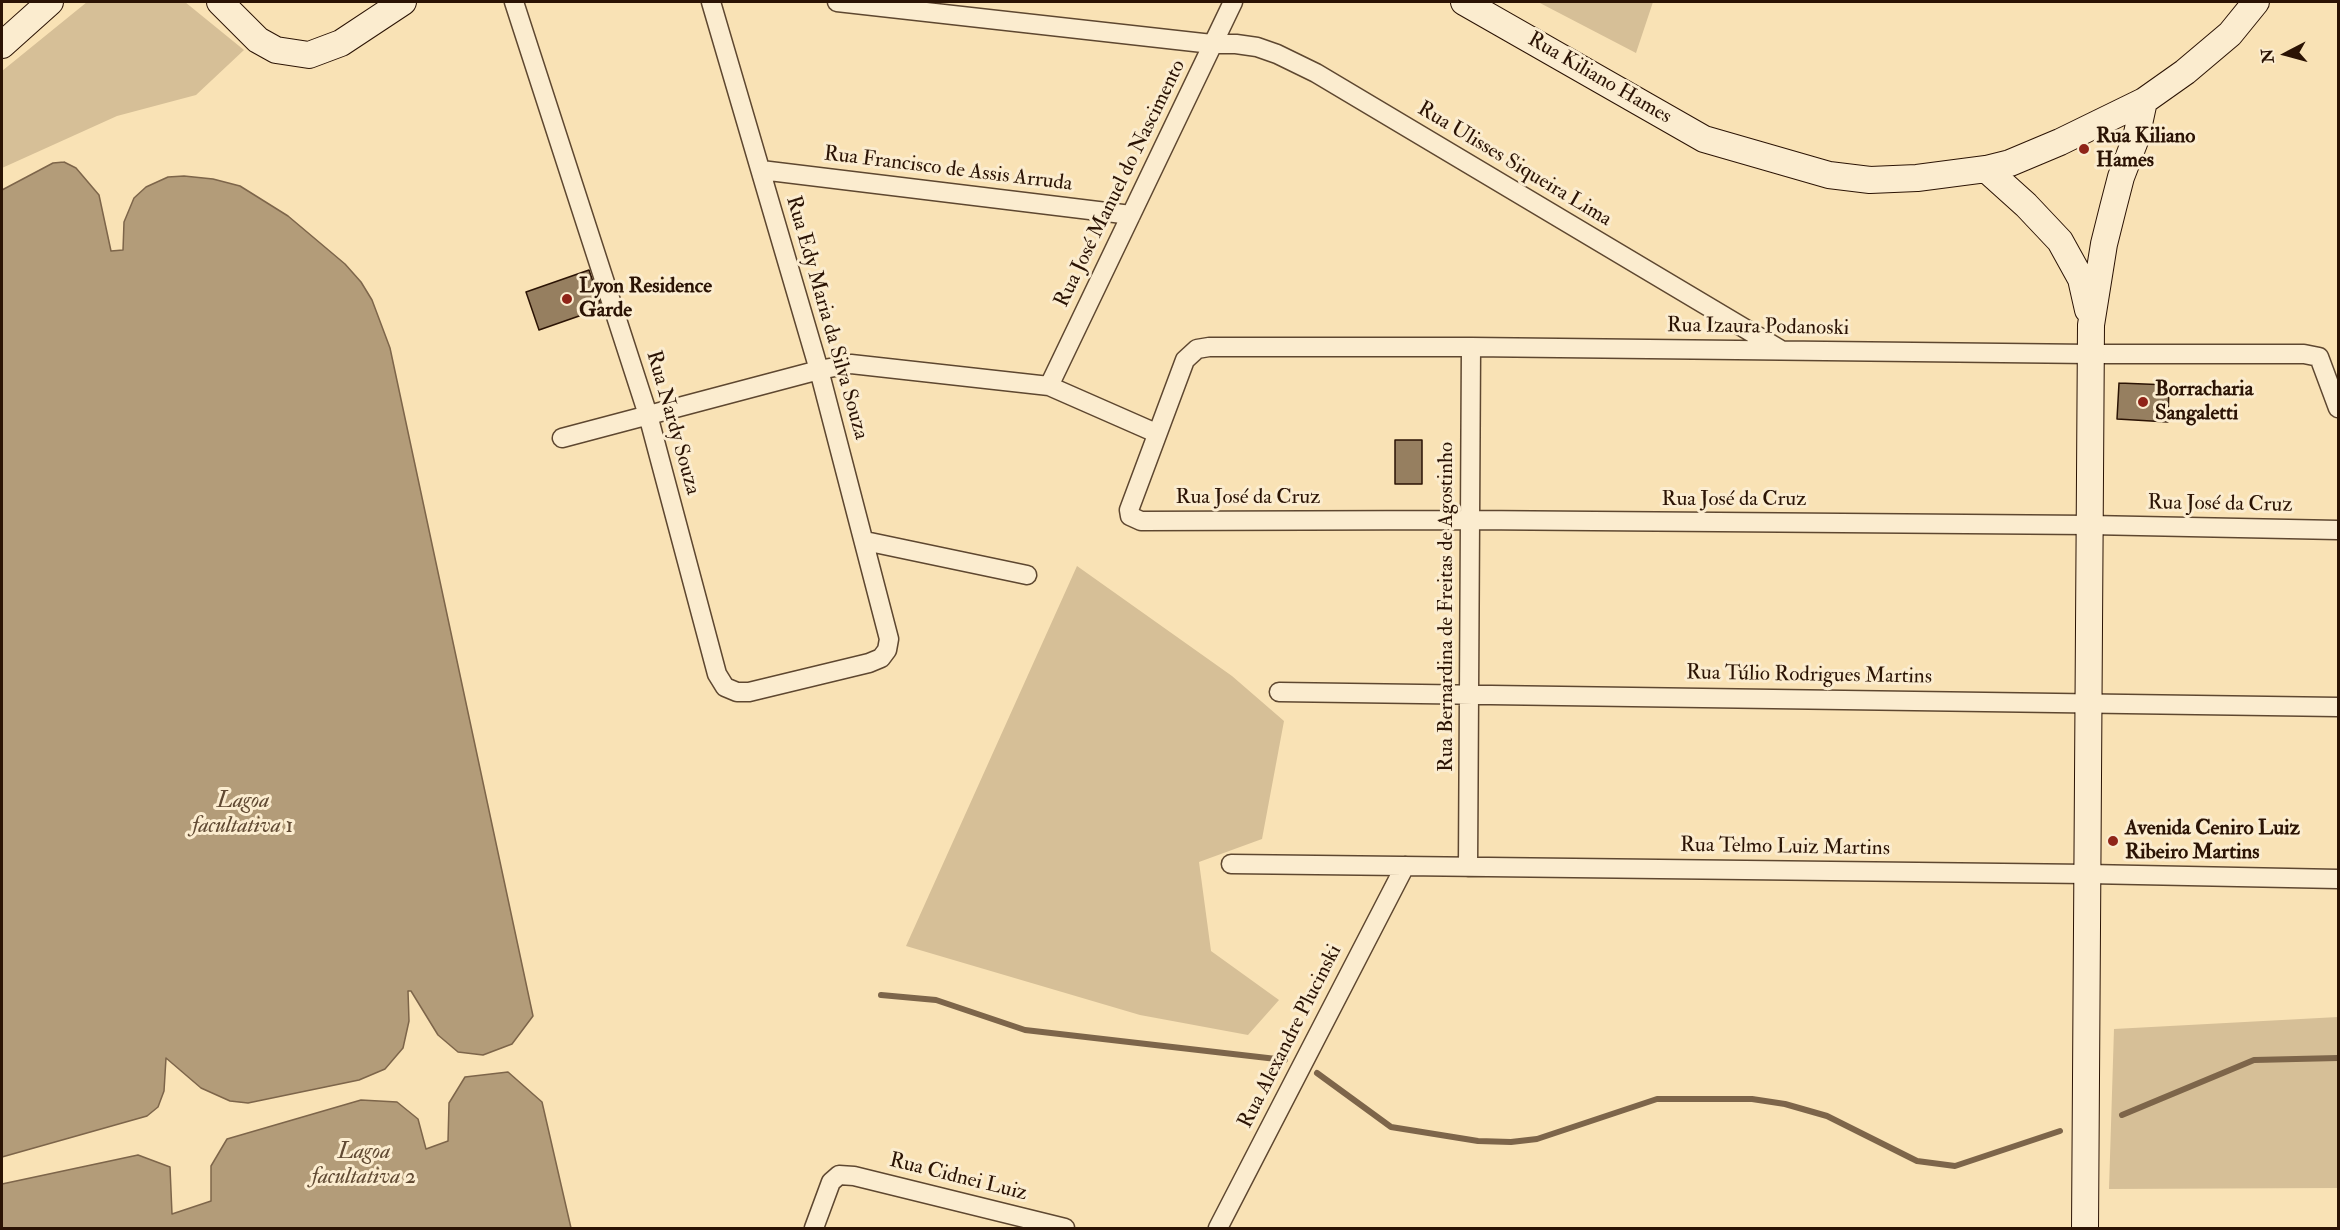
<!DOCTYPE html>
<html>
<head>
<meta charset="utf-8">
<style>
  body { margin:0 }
  #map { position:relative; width:2340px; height:1230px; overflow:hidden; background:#f9e2b5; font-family:"IM FELL Double Pica",serif }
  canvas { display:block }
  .frame { position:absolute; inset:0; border:3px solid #2b1304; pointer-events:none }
  .north { position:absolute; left:2256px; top:24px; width:60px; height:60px; -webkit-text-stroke:4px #fbeccf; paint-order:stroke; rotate:264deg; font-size:16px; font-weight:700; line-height:24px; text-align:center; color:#2b1304 }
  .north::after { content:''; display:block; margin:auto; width:21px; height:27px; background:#2b1304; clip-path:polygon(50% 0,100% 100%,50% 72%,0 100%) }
</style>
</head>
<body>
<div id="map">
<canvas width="2340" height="1230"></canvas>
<div class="frame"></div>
<div class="north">N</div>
</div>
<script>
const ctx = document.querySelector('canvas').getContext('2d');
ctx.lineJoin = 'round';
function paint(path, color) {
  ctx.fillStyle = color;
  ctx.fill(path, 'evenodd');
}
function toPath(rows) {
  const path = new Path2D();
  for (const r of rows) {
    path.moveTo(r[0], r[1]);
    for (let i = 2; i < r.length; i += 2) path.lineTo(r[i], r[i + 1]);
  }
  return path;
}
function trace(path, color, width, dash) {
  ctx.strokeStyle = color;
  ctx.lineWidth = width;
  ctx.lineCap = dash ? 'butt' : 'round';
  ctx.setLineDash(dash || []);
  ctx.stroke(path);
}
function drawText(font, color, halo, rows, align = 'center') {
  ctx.font = font + ' "IM FELL Double Pica",serif';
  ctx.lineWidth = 6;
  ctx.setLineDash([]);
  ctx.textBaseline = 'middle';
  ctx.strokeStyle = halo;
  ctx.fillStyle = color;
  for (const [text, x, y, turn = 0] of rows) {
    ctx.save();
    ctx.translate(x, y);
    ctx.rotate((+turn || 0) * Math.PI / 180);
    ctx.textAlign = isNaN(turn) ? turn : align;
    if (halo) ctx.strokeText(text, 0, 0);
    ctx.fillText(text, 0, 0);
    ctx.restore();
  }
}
const green = toPath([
  [87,2,185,2,244,50,196,95,117,116,2,168,2,71],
  [1538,2,1653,2,1636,53],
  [1077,566,1232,676,1284,721,1262,839,1199,862,1211,951,1279,1000,1248,1035,1140,1015,906,946],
  [2338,1017,2338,1188,2109,1189,2114,1029]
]);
const water = toPath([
  [64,162,76,168,99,195,111,251,123,250,124,222,134,198,146,187,168,177,184,176,213,179,240,186,288,216,345,264,361,282,372,300,390,348,533,1016,512,1044,483,1055,458,1052,438,1035,411,991,408,991,409,1021,403,1048,385,1069,359,1080,248,1103,230,1101,201,1088,166,1058,164,1091,158,1107,147,1116,2,1157,2,190,53,163,64,162],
  [508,1072,542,1102,571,1228,2,1228,2,1184,138,1155,170,1167,172,1214,211,1201,211,1166,227,1139,361,1100,397,1102,418,1119,426,1149,448,1141,449,1103,465,1077,508,1072]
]);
const stream = toPath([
  [881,995,936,1000,1025,1030,1285,1060],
  [1317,1073,1391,1127,1478,1141,1511,1142,1537,1139,1657,1099,1752,1099,1785,1104,1827,1116,1917,1161,1955,1166,2060,1131],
  [2122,1115,2254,1060,2338,1058]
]);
const building = toPath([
  [589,270,602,308,539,330,526,292,589,270],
  [2119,383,2169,385,2168,422,2117,419,2119,383],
  [1395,440,1422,440,1422,484,1395,484,1395,440]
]);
const street = toPath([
  [514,2,648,415,717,674,725,687,737,692,749,692,869,663,881,658,887,650,889,639,819,370,711,2],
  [837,2,1212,44,1236,44,1257,47,1277,54,1316,73,1781,350],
  [761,170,1131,215],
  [1049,386,1233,2],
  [2338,408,2319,357,2304,354,2091,354,1471,347,1209,347,1197,349,1185,360,1129,510,1130,516,1141,521,1470,520,2090,525,2338,530],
  [562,438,819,370,851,364,1049,386,1156,433],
  [865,541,1027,575],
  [1279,692,2338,707],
  [1231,864,2088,874,2338,879],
  [1468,867,1471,347],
  [814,1228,831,1182,839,1175,854,1176,1065,1228],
  [1218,1228,1405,866]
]);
const secondary = toPath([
  [220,2,258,40,276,50,309,55,341,43,403,2],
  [1464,2,1704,139,1829,175,1870,180,1917,178,1986,169,2010,163,2060,142,2144,101,2185,72,2230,34,2256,2],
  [2,45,50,2],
  [1986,169,2026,205,2060,241,2081,279,2088,310],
  [2085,1228,2091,325,2104,244,2113,208,2121,177,2136,138,2144,101]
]);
const markers = [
  [2084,149,6,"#8f2418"],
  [567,299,6,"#8f2418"],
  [2143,402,6,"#8f2418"],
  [2113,841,6,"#8f2418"]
];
const streetNames = [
  ["Rua Kiliano Hames",1599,79,30],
  ["Rua Ulisses Siqueira Lima",1514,165,31],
  ["Rua Francisco de Assis Arruda",948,170,7],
  ["Rua José Manuel do Nascimento",1121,184,-64],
  ["Rua Edy Maria da Silva Souza",826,318,74],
  ["Rua Izaura Podanoski",1758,328,1],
  ["Rua Nardy Souza",672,423,74],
  ["Rua José da Cruz",1248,498],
  ["Rua José da Cruz",1734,500],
  ["Rua José da Cruz",2220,505,1],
  ["Rua Bernardina de Freitas de Agostinho",1447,607,-90],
  ["Rua Túlio Rodrigues Martins",1809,676,1],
  ["Rua Telmo Luiz Martins",1785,848,1],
  ["Rua Alexandre Plucinski",1291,1037,-63],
  ["Rua Cidnei Luiz",958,1178,14]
];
const poiNames = [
  ["Rua Kiliano",2096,137],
  ["Hames",2096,161],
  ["Lyon Residence",579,287],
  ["Garde",579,311],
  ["Borracharia",2155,390],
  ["Sangaletti",2155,414],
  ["Avenida Ceniro Luiz",2125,829],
  ["Ribeiro Martins",2125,853]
];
const waterNames = [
  ["Lagoa",243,802],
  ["facultativa 1",243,827],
  ["Lagoa",364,1153],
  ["facultativa 2",364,1178]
];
paint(green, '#d6bf97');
paint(water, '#b39c79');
trace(water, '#7d654a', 1.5);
trace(stream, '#7d654a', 6);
paint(building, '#967f60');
trace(building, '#2b1304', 1.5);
trace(street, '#5e4730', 21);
trace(secondary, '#2b1304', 28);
trace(street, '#fbeccf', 18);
trace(secondary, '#fbeccf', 26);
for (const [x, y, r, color] of markers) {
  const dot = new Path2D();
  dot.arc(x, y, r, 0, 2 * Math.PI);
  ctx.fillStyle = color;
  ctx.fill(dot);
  trace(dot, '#fbeccf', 2);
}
drawText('21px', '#2b1304', '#fbeccf', streetNames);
drawText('bold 21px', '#2b1304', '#fbeccf', poiNames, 'left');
drawText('italic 22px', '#614a33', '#fbeccf', waterNames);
</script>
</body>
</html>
